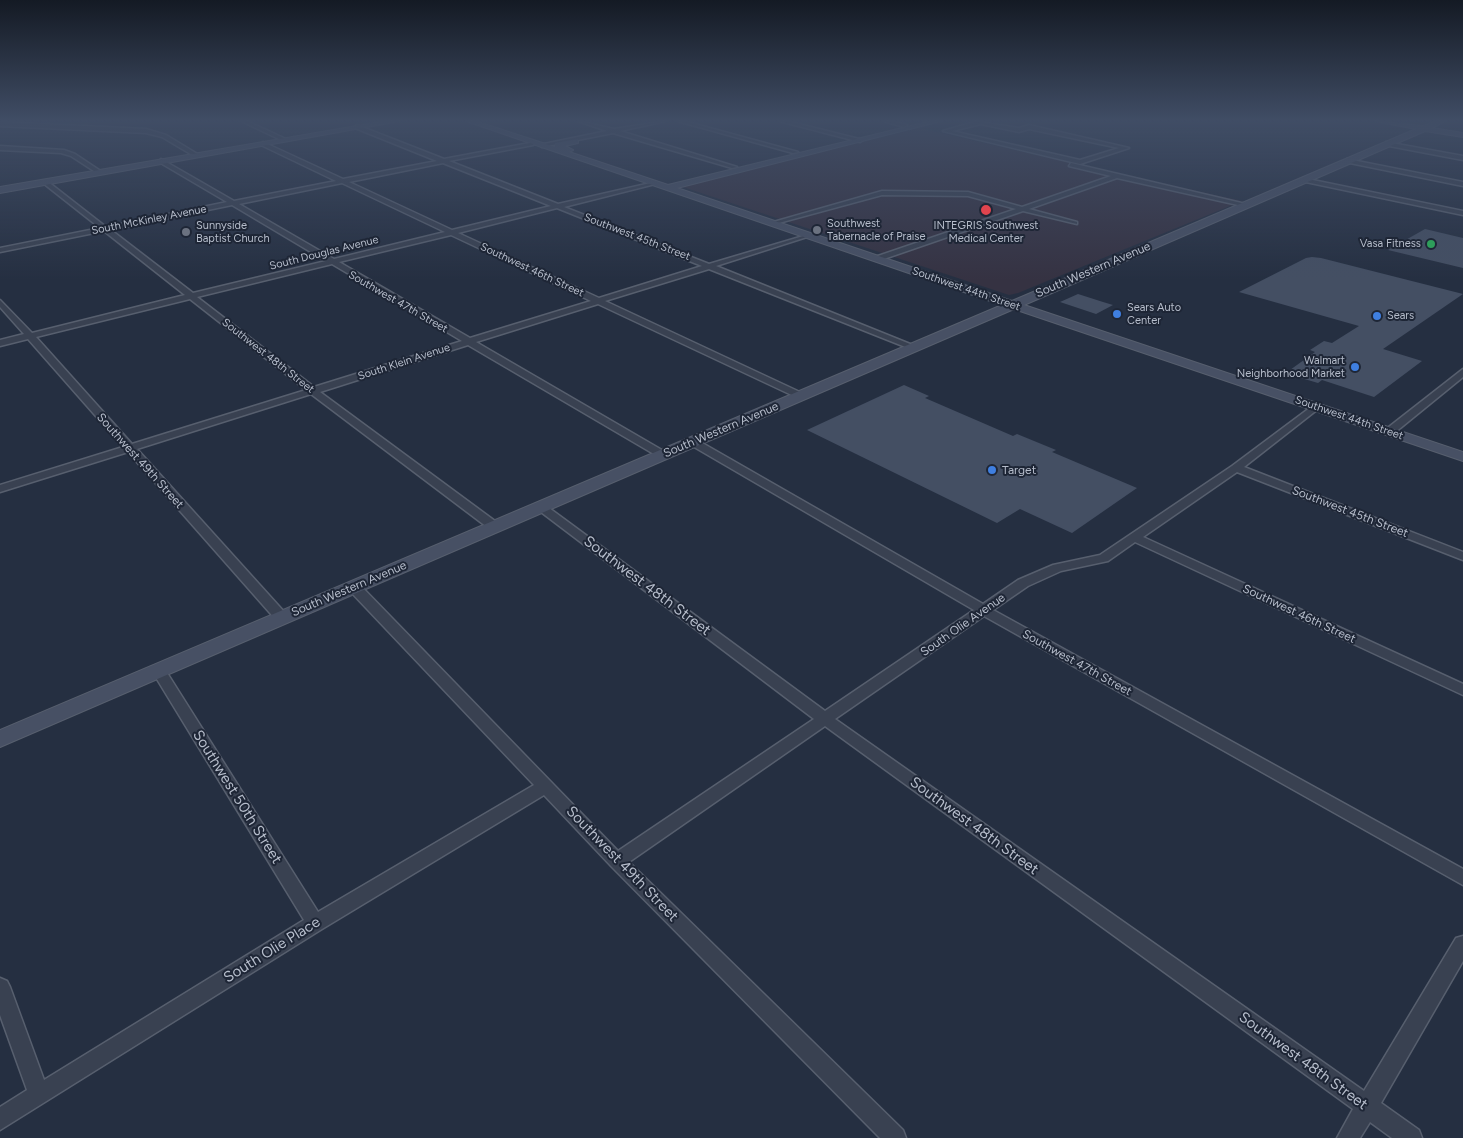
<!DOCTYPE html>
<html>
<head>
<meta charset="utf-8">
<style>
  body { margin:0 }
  canvas { display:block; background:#252f41 }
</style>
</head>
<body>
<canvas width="1463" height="1138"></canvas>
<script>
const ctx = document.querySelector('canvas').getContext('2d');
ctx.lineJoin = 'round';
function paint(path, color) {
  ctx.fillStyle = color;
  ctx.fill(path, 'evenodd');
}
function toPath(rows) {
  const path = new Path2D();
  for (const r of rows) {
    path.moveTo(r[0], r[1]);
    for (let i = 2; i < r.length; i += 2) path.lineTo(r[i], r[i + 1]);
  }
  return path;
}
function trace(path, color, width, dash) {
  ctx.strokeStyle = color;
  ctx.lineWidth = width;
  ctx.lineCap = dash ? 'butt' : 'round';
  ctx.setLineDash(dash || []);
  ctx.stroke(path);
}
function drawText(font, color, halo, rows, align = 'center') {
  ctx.font = font + ' Figtree,sans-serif';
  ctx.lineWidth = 4;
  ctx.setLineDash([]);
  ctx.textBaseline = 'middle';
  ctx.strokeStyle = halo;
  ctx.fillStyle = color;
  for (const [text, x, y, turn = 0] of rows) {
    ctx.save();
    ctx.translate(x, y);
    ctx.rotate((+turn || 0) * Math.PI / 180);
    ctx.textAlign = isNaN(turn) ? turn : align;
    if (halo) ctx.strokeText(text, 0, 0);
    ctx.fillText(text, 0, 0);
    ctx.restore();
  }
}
const medical = toPath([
  [919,128,1115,173,1242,201,1018,293,1009,295,683,187]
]);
const building = toPath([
  [1425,229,1463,238,1463,268,1388,250],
  [1312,257,1321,258,1463,294,1383,349,1422,361,1374,397,1322,380,1318,383,1301,378,1306,375,1290,370,1315,352,1310,350,1324,341,1332,343,1359,326,1239,292,1306,258],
  [1078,294,1103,302,1113,305,1096,314,1060,302],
  [904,385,929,396,925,398,1013,436,1017,434,1056,450,1052,452,1137,488,1072,533,1020,509,997,523,807,430]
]);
const street = toPath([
  [241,121,247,121,288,140,283,141,241,121],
  [578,121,614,129,666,121,620,131,737,167,732,168,613,133,542,147,539,145,607,131,578,121],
  [677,121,684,121,798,152,793,153,677,121],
  [779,121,787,121,863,140,860,142,779,121],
  [883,121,891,121,907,125,904,127,883,121],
  [973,121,1019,128,1029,125,1129,148,1080,164,943,131,974,122,973,121],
  [981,124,1019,132,1029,129,1119,148,1080,160,952,131,981,124],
  [0,122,146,129,166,135,199,155,194,156,162,137,146,133,0,126,0,122],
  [357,125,444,159,535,142,533,145,449,161,558,204,655,182,655,184,564,207,709,264,810,234,810,236,716,266,920,348,913,350,709,269,605,301,804,394,804,398,798,398,598,304,476,342,667,453,667,457,659,457,468,345,320,392,499,524,501,527,495,531,491,530,311,394,137,449,287,615,289,618,282,622,277,621,128,452,0,492,0,485,123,447,28,339,0,346,0,340,24,334,0,307,0,300,32,333,185,295,104,231,0,252,0,248,100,228,43,183,43,181,47,181,106,227,227,202,159,162,161,159,234,201,336,181,261,145,263,142,343,179,437,161,355,128,357,125],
  [443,163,551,206,452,230,349,182,443,163],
  [342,183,445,232,334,259,239,204,342,183],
  [232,205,326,261,193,293,111,230,232,205],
  [557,208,702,266,599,298,458,233,557,208],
  [451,235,591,301,470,338,339,262,451,235],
  [332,264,462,341,314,387,197,297,332,264],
  [190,299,306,390,132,444,36,337,190,299],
  [1386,142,1463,156,1463,160,1384,145,1386,142],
  [0,146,64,150,75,154,102,172,97,173,71,156,61,153,0,150,0,146],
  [1347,159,1463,182,1463,186,1345,162,1347,159],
  [1071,163,1250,205,1247,207,1117,178,1029,209,1077,222,1077,224,1023,211,878,261,874,259,875,257,1016,209,968,196,882,195,775,224,770,223,882,191,968,192,1022,207,1111,176,1069,166,1071,163],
  [1303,178,1463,211,1463,215,1301,181,1303,178],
  [1463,369,1463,377,1393,434,1385,434,1385,430,1463,369],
  [1315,404,1320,407,1318,409,1244,467,1463,552,1463,560,1237,472,1143,537,1463,684,1463,695,1135,542,1108,561,1061,571,1028,586,993,610,1463,869,1463,885,984,616,835,719,1364,1091,1456,938,1463,936,1463,961,1381,1103,1419,1130,1422,1138,1392,1138,1370,1122,1360,1138,1337,1138,1353,1109,825,726,629,862,903,1130,906,1138,880,1138,611,866,544,795,322,929,0,1130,0,1107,27,1090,0,1015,0,978,7,981,10,987,44,1080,304,920,152,671,154,668,164,668,318,912,534,785,349,590,348,587,349,584,354,583,359,584,618,851,814,719,537,509,535,507,537,505,545,505,825,711,974,610,689,444,689,440,697,440,983,604,1018,580,1053,565,1100,555,1232,466,1315,404]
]);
const secondary = toPath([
  [386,121,400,121,0,193,0,187,386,121],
  [466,121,475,121,564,150,555,147,555,143,578,139,578,143,565,146,573,150,569,152,668,185,931,121,941,121,677,188,1012,301,1416,129,1375,121,1423,126,1437,121,1445,121,1432,128,1463,133,1463,137,1425,131,1024,305,1463,452,1463,461,1014,309,0,747,0,730,1002,305,466,121]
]);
const markers = [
  [986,210,6,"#e0444e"],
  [817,230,5,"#6b7280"],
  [186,232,5,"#6b7280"],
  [1431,244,5,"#2e9e5b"],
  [1117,314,5,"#3f7fe0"],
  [1377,316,5,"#3f7fe0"],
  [1355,367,5,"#3f7fe0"],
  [992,470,5,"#3f7fe0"]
];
const farStreetnames = [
  ["South McKinley Avenue",149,220,-11],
  ["Southwest 45th Street",637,237,21],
  ["South Douglas Avenue",324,253,-14],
  ["Southwest 46th Street",532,270,25],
  ["Southwest 44th Street",966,289,19],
  ["Southwest 47th Street",398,302,30],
  ["Southwest 48th Street",268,356,38],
  ["South Klein Avenue",404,362,-18],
  ["Southwest 44th Street",1349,418,19]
];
const farPoinames = [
  ["Southwest",827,224],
  ["Tabernacle of Praise",827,237],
  ["Sunnyside",196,226],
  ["Baptist Church",196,239],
  ["INTEGRIS Southwest",986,226,"center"],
  ["Medical Center",986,239,"center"],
  ["Vasa Fitness",1421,244,"right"],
  ["Sears Auto",1127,308],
  ["Center",1127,321],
  ["Sears",1387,316],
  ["Walmart",1345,361,"right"],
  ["Neighborhood Market",1345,374,"right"]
];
const streetNames = [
  ["South Western Avenue",1093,270,-23],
  ["South Western Avenue",721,430,-23],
  ["Southwest 49th Street",140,461,48],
  ["Southwest 45th Street",1350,512,21],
  ["South Western Avenue",349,589,-23],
  ["Southwest 46th Street",1299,614,25],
  ["South Olie Avenue",963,625,-35],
  ["Southwest 47th Street",1077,663,29]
];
const poiNames = [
  ["Target",1002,470]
];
const nearStreetnames = [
  ["Southwest 48th Street",647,586,37],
  ["Southwest 50th Street",237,797,58],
  ["Southwest 48th Street",974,826,36],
  ["Southwest 49th Street",622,864,46],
  ["South Olie Place",272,950,-32],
  ["Southwest 48th Street",1303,1061,36]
];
paint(medical, '#353242');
paint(building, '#444f63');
trace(street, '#575f6e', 3);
trace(secondary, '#575f6e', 2);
paint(street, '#394151');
paint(secondary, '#475064');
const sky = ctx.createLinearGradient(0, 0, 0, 280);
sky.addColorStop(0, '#141a24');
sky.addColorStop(0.43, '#404d65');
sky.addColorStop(1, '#404d6500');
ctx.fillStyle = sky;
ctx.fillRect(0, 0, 1463, 280);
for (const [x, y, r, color] of markers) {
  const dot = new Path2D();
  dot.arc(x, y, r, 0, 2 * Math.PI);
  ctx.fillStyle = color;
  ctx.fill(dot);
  trace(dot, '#1e2636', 2);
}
drawText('11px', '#b6bdcb', '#1e2636', farStreetnames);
drawText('11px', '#b6bdcb', '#1e2636', farPoinames, 'left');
drawText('12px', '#b6bdcb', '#1e2636', streetNames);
drawText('12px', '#b6bdcb', '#1e2636', poiNames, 'left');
drawText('15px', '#b6bdcb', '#1e2636', nearStreetnames);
</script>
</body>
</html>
